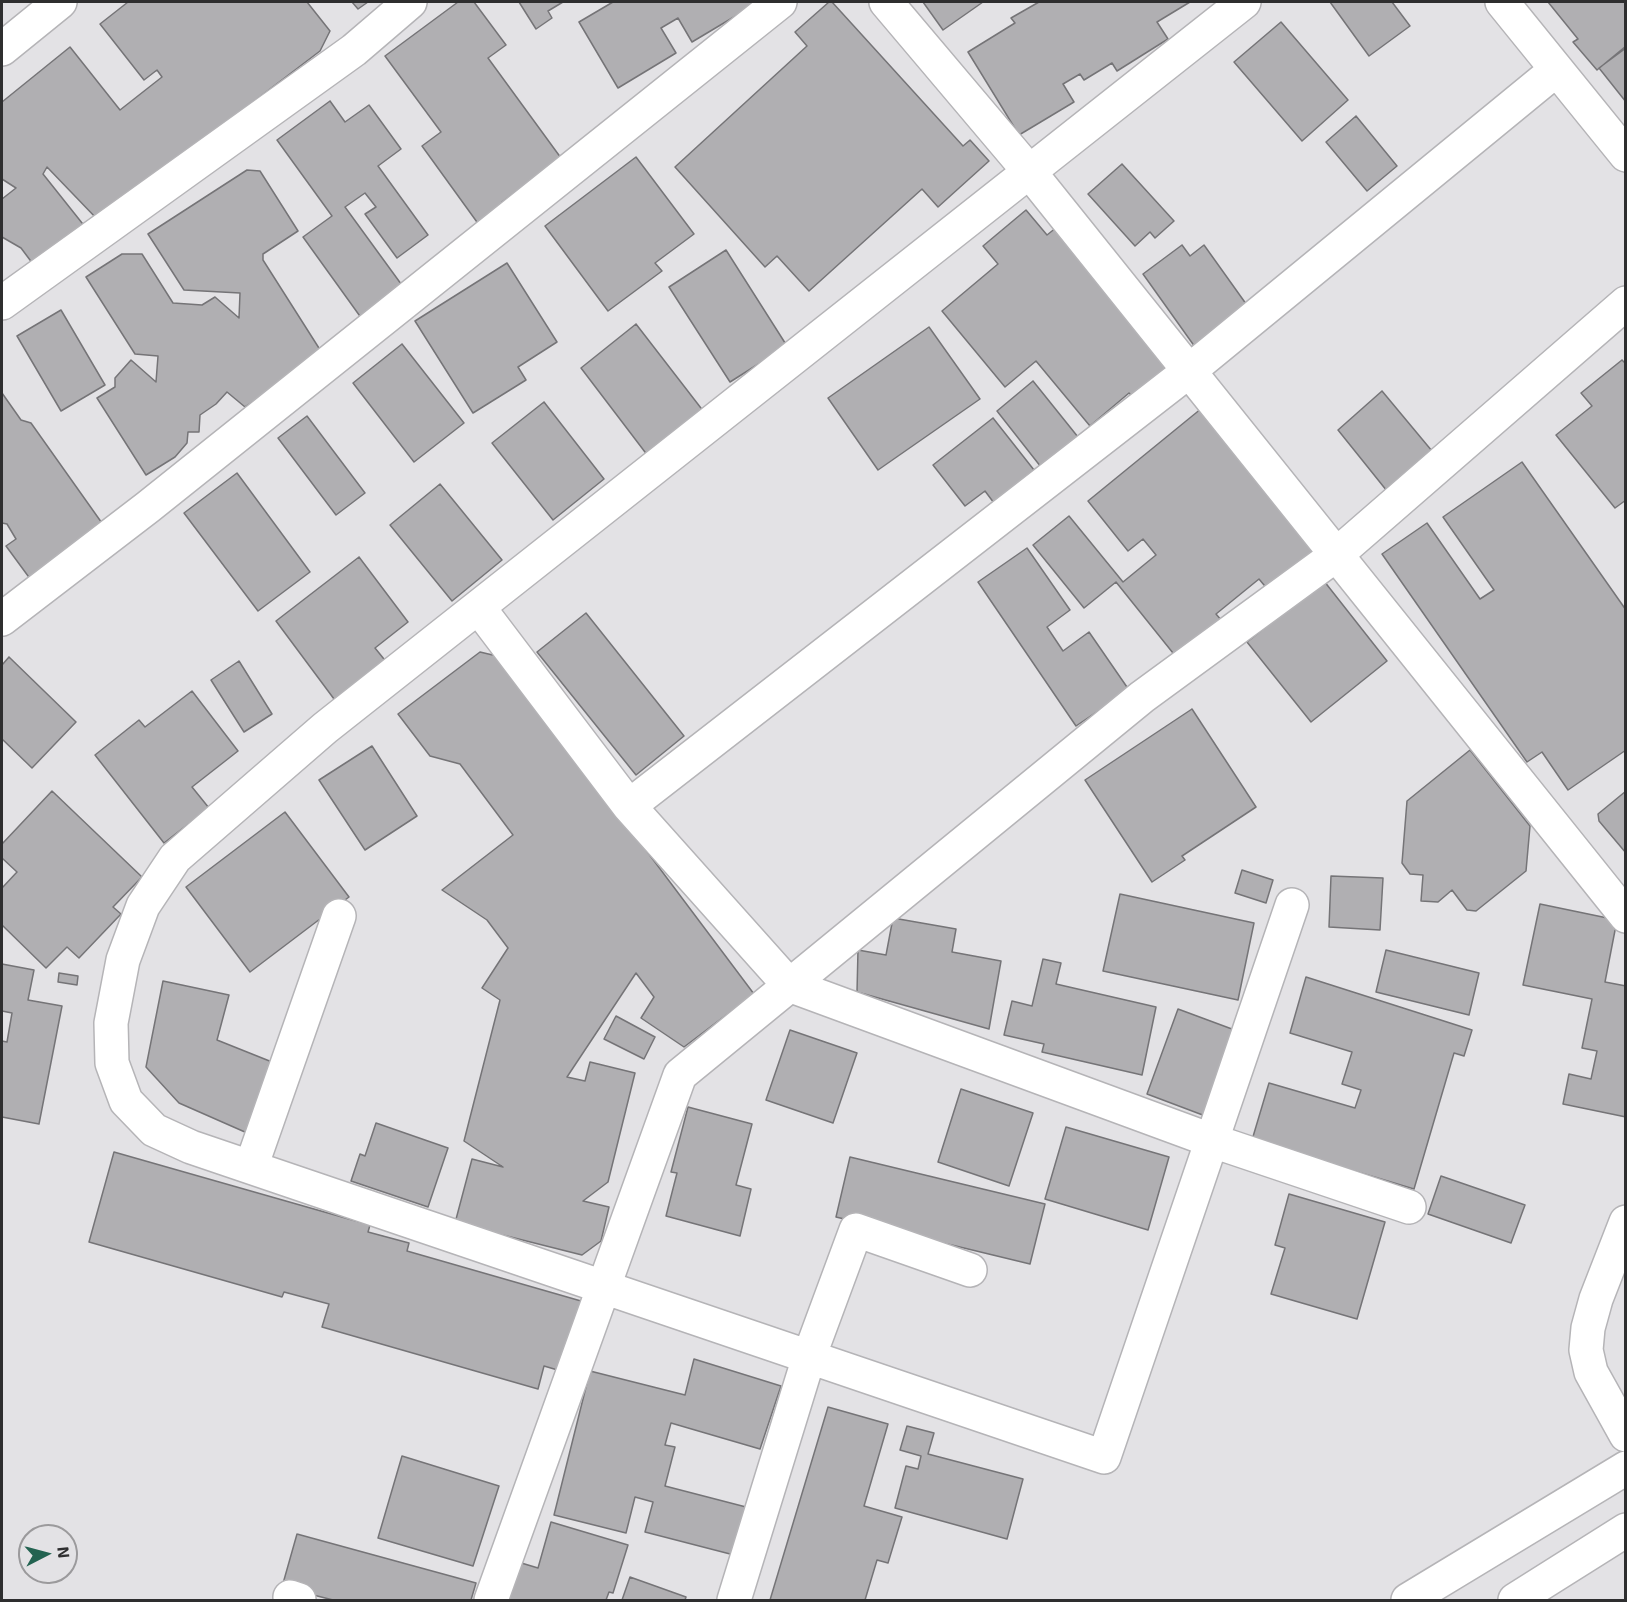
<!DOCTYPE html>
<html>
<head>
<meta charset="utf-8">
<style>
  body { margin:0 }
  #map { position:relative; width:1627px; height:1602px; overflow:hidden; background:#e3e2e5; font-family:"Exo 2",sans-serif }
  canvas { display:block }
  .frame { position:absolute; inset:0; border:3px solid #2e2e2f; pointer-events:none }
  .north { position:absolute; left:18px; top:1524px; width:60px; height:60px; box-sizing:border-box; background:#e3e2e5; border:2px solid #9b9a9c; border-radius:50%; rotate:84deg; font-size:16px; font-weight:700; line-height:24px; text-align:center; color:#2e2e2f }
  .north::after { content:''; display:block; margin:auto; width:21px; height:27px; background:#236351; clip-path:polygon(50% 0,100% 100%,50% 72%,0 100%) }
</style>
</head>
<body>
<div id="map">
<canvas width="1627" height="1602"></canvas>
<div class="frame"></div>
<div class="north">N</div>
</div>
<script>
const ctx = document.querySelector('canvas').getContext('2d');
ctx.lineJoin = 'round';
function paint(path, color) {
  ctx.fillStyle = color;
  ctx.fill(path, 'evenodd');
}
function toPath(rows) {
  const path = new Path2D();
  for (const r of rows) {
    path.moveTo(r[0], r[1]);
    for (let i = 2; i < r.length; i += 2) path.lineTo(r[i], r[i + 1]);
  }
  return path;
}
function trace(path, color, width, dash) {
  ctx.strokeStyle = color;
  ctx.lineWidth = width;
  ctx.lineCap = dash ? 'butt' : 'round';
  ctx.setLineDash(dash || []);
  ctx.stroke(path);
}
const building = toPath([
  [128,2,307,2,330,31,320,51,98,220,47,167,43,174,86,228,36,268,21,248,2,237,2,199,16,188,2,179,2,102,70,47,120,110,162,77,157,70,144,80,100,24,128,2],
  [352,2,368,2,358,9,352,2],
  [458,2,474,2,506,45,488,58,561,158,502,202,508,211,482,229,422,146,441,132,385,56,458,2],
  [519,2,563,2,548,11,552,18,536,29,519,2],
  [613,2,759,2,692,42,678,18,661,28,676,53,618,88,579,22,613,2],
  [829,2,832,2,963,146,970,140,989,161,938,207,922,189,809,291,777,256,765,267,675,167,807,46,795,32,829,2],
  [923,2,983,2,943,30,923,2],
  [1039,2,1190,2,1157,22,1168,39,1117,71,1112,63,1084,80,1080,74,1063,84,1074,102,1019,135,968,52,1015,23,1011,18,1039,2],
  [1330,2,1392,2,1410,26,1369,56,1330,2],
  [1548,2,1626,2,1626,46,1597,70,1573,42,1578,39,1548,2],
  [1281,22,1348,100,1302,141,1234,62,1281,22],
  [1626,48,1626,102,1599,68,1626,48],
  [330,101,345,122,369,105,401,149,378,166,428,235,397,258,365,214,376,207,365,193,345,207,404,288,362,319,303,237,332,216,277,140,330,101],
  [1356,116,1397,166,1367,191,1326,142,1356,116],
  [636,157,694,234,655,263,662,271,608,311,545,226,636,157],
  [1122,164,1174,221,1155,238,1150,232,1135,246,1088,194,1122,164],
  [247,170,260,171,298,231,263,254,263,260,324,356,245,407,227,392,216,404,200,415,199,432,188,432,187,443,175,457,146,475,97,398,115,387,115,378,131,360,156,382,158,356,135,354,86,277,122,254,142,254,173,303,202,305,215,297,239,318,240,293,184,290,148,234,247,170],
  [1026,210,1047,235,1062,223,1178,363,1135,399,1129,393,1090,426,1036,361,1005,387,942,311,998,264,983,246,1026,210],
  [1182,245,1190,256,1204,245,1249,308,1195,347,1143,274,1182,245],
  [726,250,787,346,730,382,669,287,726,250],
  [507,263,557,342,518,367,526,380,473,413,415,321,507,263],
  [61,310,105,385,61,411,17,336,61,310],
  [636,324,704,412,648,456,581,368,636,324],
  [929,327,980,399,878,470,828,398,929,327],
  [402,344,464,423,414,462,353,383,402,344],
  [1622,360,1626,364,1626,500,1615,508,1556,435,1592,406,1581,393,1622,360],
  [1033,381,1078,437,1041,467,997,411,1033,381],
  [1382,391,1432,451,1387,491,1338,430,1382,391],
  [2,393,21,420,31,423,109,533,31,580,6,546,16,539,7,524,2,523,2,393],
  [544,402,604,479,553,520,492,443,544,402],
  [1202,408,1318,551,1269,591,1259,579,1216,614,1222,621,1177,658,1116,582,1084,608,1033,545,1069,516,1123,582,1156,555,1143,539,1128,551,1088,501,1202,408],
  [307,416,365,493,336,515,278,438,307,416],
  [993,418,1034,470,994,503,985,491,965,506,933,465,993,418],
  [1522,462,1626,610,1626,750,1568,790,1542,752,1527,762,1382,554,1427,523,1480,599,1494,590,1443,517,1522,462],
  [237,473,310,572,258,611,184,513,237,473],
  [440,484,502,560,452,601,390,525,440,484],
  [1027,548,1070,610,1047,627,1063,651,1089,632,1129,690,1076,726,978,582,1027,548],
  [359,557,408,622,375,648,388,664,337,703,276,621,359,557],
  [1324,581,1387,661,1311,722,1247,642,1324,581],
  [586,613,684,736,636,775,537,652,586,613],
  [480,652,501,657,754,994,684,1047,641,1018,654,997,636,973,567,1077,585,1081,590,1062,635,1073,608,1182,583,1201,609,1207,601,1241,582,1255,455,1223,472,1159,503,1167,464,1141,500,1000,482,988,508,948,487,920,442,890,513,835,460,764,430,756,398,714,480,652],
  [9,657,76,722,32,768,2,739,2,665,9,657],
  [239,661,272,714,244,732,211,680,239,661],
  [192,691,238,751,192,787,209,808,164,843,95,755,139,720,145,727,192,691],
  [1192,709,1256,807,1182,856,1185,860,1152,882,1085,780,1192,709],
  [372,746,417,816,365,850,319,780,372,746],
  [1470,750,1530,826,1526,871,1476,911,1467,910,1452,890,1438,902,1421,901,1423,875,1410,874,1402,863,1407,801,1470,750],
  [52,791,142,877,113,907,121,914,79,958,67,947,46,968,2,925,2,888,17,872,2,858,2,844,52,791],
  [1626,791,1626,853,1599,821,1598,814,1626,791],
  [285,812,349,897,250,972,186,887,285,812],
  [1242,870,1273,880,1266,903,1235,893,1242,870],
  [1331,876,1383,878,1380,930,1329,927,1331,876],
  [1120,894,1254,923,1238,1000,1103,971,1120,894],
  [1540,904,1617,920,1605,982,1626,986,1626,1117,1563,1104,1569,1074,1591,1079,1597,1051,1582,1048,1592,999,1523,985,1540,904],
  [893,918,956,929,952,952,1001,961,989,1029,857,992,858,950,886,955,893,918],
  [1386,950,1479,973,1469,1015,1376,992,1386,950],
  [1043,959,1061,963,1056,984,1156,1007,1142,1075,1042,1052,1044,1044,1004,1035,1012,1001,1032,1006,1043,959],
  [2,964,34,970,28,1000,62,1006,39,1124,2,1117,2,1041,7,1042,12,1013,2,1011,2,964],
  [59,973,78,976,77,985,58,982,59,973],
  [1306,977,1472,1030,1464,1056,1454,1053,1414,1189,1252,1140,1269,1083,1355,1108,1361,1090,1342,1084,1352,1052,1290,1033,1306,977],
  [163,981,229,995,217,1040,277,1064,254,1136,179,1103,146,1067,163,981],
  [1178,1009,1240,1032,1208,1117,1147,1094,1178,1009],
  [616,1016,655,1037,644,1059,604,1039,616,1016],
  [790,1030,857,1053,833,1123,766,1100,790,1030],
  [961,1089,1033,1113,1009,1186,938,1162,961,1089],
  [688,1107,752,1124,736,1185,751,1189,740,1236,666,1216,677,1173,671,1172,688,1107],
  [376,1123,448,1148,428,1207,351,1181,360,1154,365,1156,376,1123],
  [1066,1127,1169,1157,1148,1230,1045,1199,1066,1127],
  [114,1152,370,1225,368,1232,409,1243,407,1251,581,1301,561,1371,544,1366,538,1389,322,1327,329,1304,284,1292,282,1297,89,1242,114,1152],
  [850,1157,1045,1204,1030,1264,836,1217,850,1157],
  [1441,1176,1525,1205,1511,1243,1428,1214,1441,1176],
  [1289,1194,1385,1222,1357,1319,1271,1294,1285,1248,1275,1245,1289,1194],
  [694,1359,781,1386,760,1449,671,1423,665,1445,675,1447,665,1486,746,1507,734,1555,645,1532,653,1502,635,1497,626,1533,554,1515,590,1371,685,1395,694,1359],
  [828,1407,888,1424,864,1506,902,1517,888,1563,877,1560,865,1600,770,1600,828,1407],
  [907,1426,934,1433,928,1454,1023,1479,1007,1539,895,1508,906,1466,918,1469,921,1456,900,1450,907,1426],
  [402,1456,499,1486,473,1566,378,1538,402,1456],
  [551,1522,628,1545,613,1593,609,1592,606,1600,507,1600,518,1562,538,1568,551,1522],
  [297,1534,476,1583,471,1600,333,1600,282,1587,297,1534],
  [630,1577,686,1597,685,1600,622,1600,630,1577]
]);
const street = toPath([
  [886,2,1028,170,1626,916],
  [1244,2,325,728,175,858,143,906,123,960,111,1023,112,1063,126,1101,154,1130,191,1147,1104,1457,1292,905],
  [1502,2,1626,155],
  [2,49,60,2],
  [2,303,354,50,410,2],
  [479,608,629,806,789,985,1213,1141,1409,1207],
  [2,619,148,507,780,2],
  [629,806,1189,371,1556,70],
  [251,1167,339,916],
  [1626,1222,1596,1299,1588,1328,1586,1350,1591,1372,1626,1435],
  [290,1597,299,1600],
  [491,1600,680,1075,1142,697,1336,555,1626,303],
  [734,1600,809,1357,856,1230,970,1270],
  [1408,1600,1626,1468],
  [1515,1600,1626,1530]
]);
paint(building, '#b0afb2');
trace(building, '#757477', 1.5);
trace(street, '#b5b4b7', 36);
trace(street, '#fff', 33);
</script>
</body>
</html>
